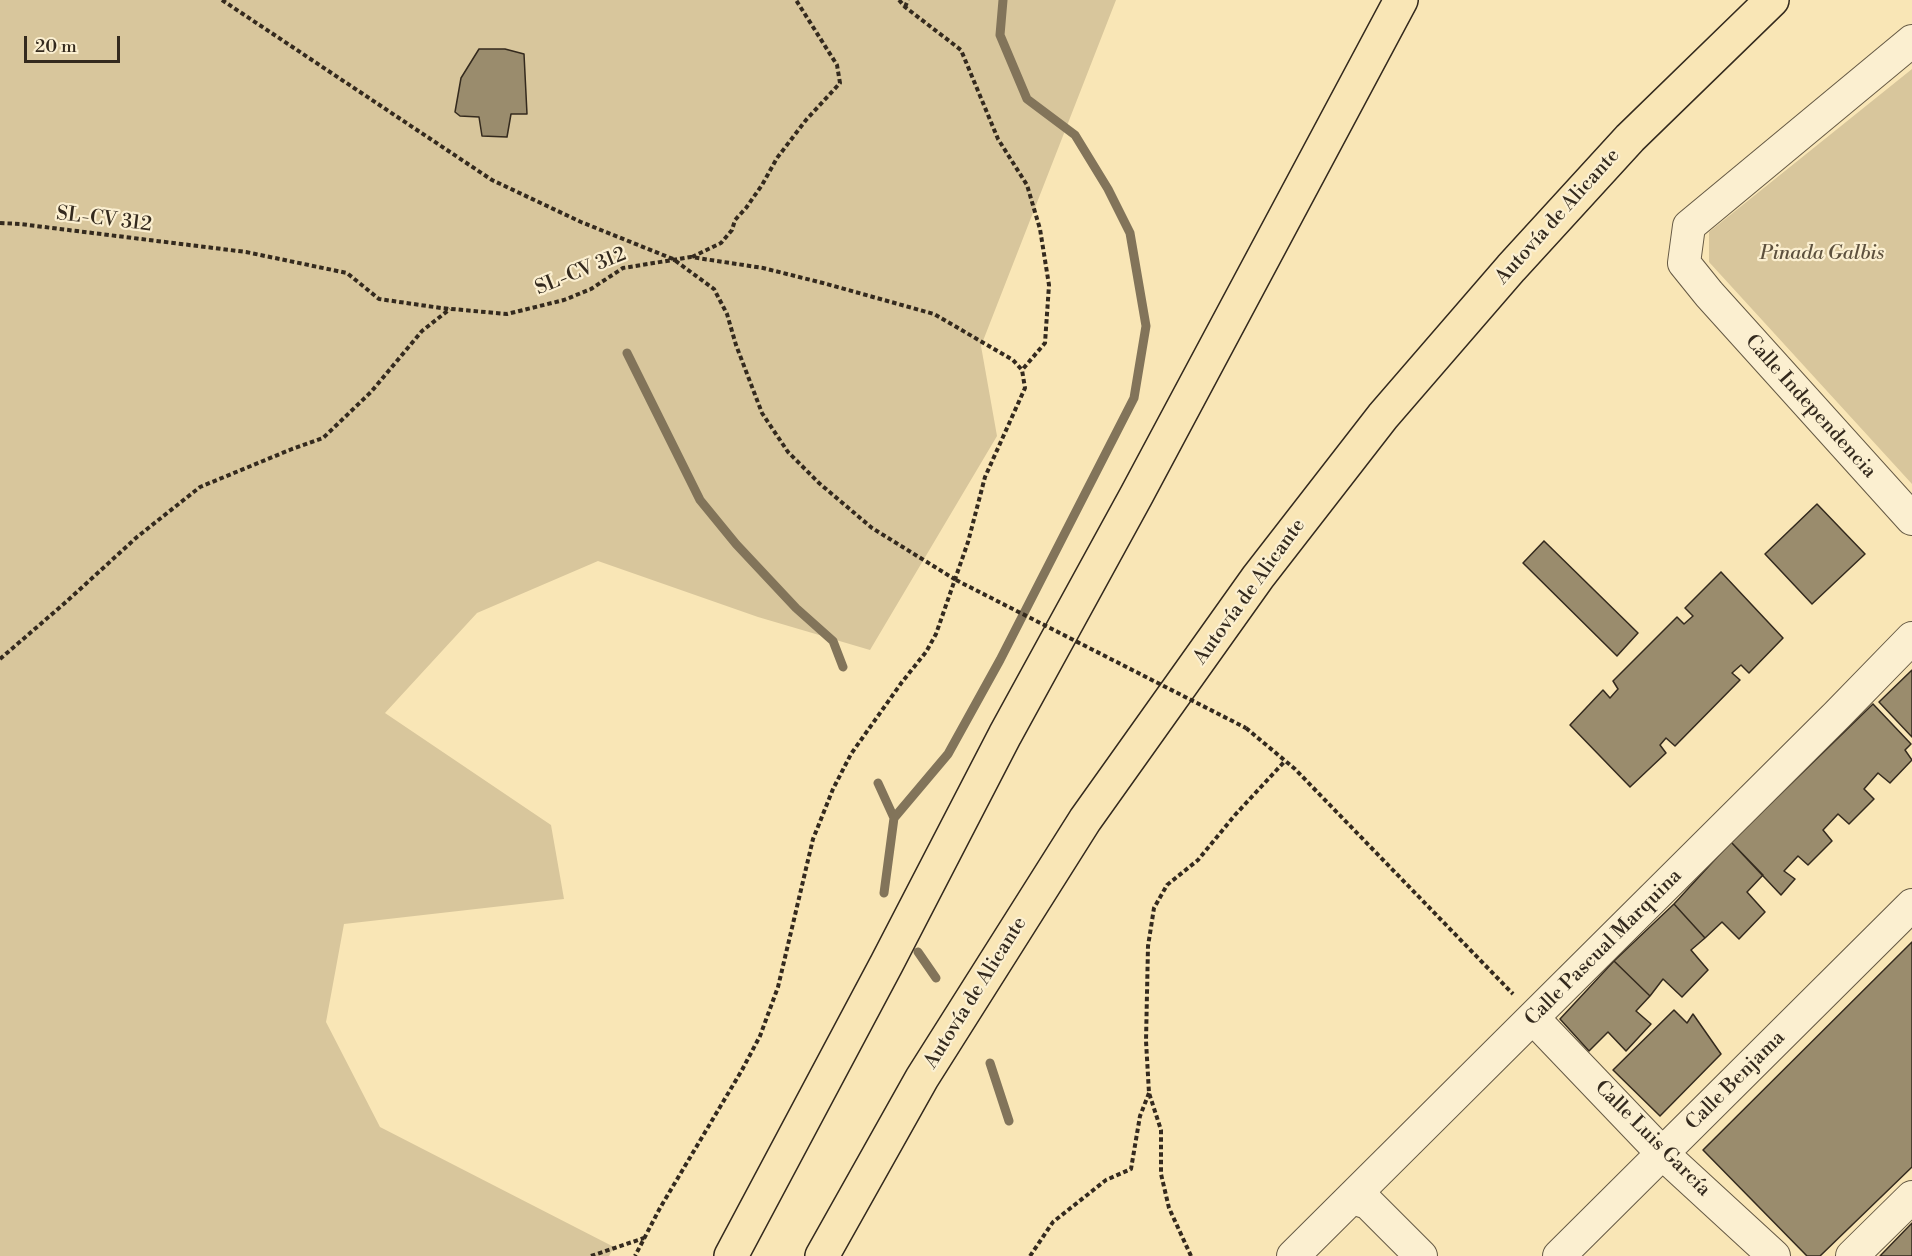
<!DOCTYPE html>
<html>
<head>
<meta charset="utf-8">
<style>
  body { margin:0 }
  #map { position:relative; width:1912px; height:1256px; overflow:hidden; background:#f9e6b6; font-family:"Libre Bodoni",serif }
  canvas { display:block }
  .scale { position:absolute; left:24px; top:36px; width:96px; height:27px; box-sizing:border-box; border:3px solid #342a1e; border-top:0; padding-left:8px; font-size:18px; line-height:21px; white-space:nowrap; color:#342a1e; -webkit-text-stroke:4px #fbefd0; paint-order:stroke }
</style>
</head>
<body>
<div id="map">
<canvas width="1912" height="1256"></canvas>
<div class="scale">20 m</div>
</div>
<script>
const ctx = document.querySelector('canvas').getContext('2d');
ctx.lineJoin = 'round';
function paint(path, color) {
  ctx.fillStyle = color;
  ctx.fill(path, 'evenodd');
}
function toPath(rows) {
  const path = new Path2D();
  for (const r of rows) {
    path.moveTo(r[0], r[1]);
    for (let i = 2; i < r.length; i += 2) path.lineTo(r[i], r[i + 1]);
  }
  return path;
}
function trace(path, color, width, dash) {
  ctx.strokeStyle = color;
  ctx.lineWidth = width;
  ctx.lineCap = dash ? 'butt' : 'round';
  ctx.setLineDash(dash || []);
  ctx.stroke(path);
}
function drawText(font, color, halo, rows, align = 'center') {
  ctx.font = font + ' "Libre Bodoni",serif';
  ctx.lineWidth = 4.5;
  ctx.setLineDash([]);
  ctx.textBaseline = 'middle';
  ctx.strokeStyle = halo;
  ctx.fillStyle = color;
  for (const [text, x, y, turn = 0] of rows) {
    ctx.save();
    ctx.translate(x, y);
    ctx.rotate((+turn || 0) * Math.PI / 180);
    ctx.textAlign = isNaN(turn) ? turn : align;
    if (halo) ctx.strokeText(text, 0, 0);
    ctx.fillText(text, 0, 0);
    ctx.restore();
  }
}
const green = toPath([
  [0,0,1116,0,981,346,997,436,870,650,758,617,598,561,477,613,385,713,551,825,564,899,344,924,326,1022,380,1127,614,1247,609,1256,0,1256],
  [1912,69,1912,484,1709,262,1709,232]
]);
const stream = toPath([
  [627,353,700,500,736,544,796,608,833,641,843,667],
  [878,783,894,818,884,893],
  [894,818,948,754,1000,660,1134,398,1146,326,1130,233,1108,189,1075,135,1027,99,1000,35,1003,0],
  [918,952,936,978],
  [990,1063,1009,1121]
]);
const building = toPath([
  [479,49,505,49,524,54,527,114,511,114,507,137,482,136,479,117,460,116,455,112,461,78,479,49],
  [1817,504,1865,554,1812,604,1765,554,1817,504],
  [1544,541,1638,633,1617,656,1523,563,1544,541],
  [1721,572,1783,638,1749,673,1741,665,1732,673,1740,680,1675,746,1666,738,1660,745,1666,753,1630,787,1570,725,1603,690,1610,698,1618,689,1613,681,1677,617,1684,624,1693,616,1685,608,1721,572],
  [1912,670,1912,737,1879,702,1912,670],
  [1873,704,1911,744,1905,750,1912,760,1890,783,1878,773,1864,789,1874,799,1849,824,1838,814,1823,830,1832,841,1808,865,1798,856,1784,871,1795,879,1781,895,1731,842,1873,704],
  [1731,842,1763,875,1747,892,1765,912,1739,939,1722,922,1705,938,1674,904,1731,842],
  [1674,904,1705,938,1691,950,1708,970,1682,997,1663,979,1650,996,1614,961,1674,904],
  [1912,942,1912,1167,1820,1256,1807,1256,1703,1150,1912,942],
  [1614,961,1650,996,1636,1011,1651,1024,1626,1051,1608,1032,1589,1051,1560,1019,1614,961],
  [1674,1010,1687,1023,1693,1014,1721,1054,1660,1116,1613,1070,1674,1010],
  [1912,1223,1912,1256,1880,1256,1912,1223]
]);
const path = toPath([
  [222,0,492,180,581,222,673,259,714,289,727,314,736,345,762,413,788,452,819,483,872,528,956,580],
  [899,0,905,7,961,50,998,139,1027,185,1040,229,1049,285,1045,343,1022,370],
  [905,7,908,0],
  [0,223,20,224,246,252,347,273,379,299,441,308,507,314,564,300,591,289,623,268,691,257,763,268,823,283,934,314,1013,360,1022,370,1025,388,985,477,968,542,936,634,926,652,902,682,851,754,833,789,813,839,778,987,760,1036,742,1070,660,1208,635,1256],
  [692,257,721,243,732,230,735,220,746,208,762,185,777,158,806,120,840,83,837,65,796,0],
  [0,659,66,602,137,537,200,487,292,449,323,438,371,392,422,331,450,309],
  [1246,728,1295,769,1513,994],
  [591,1256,644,1238],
  [1030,1256,1053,1222,1106,1180,1131,1169,1140,1116,1149,1093],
  [1191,1256,1169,1208,1161,1174,1161,1130,1149,1093,1146,1041,1148,946,1154,908,1167,885,1198,860,1235,815,1285,761]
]);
const minor = toPath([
  [1912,41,1689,226,1684,263,1709,294,1912,519],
  [1533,1018,1663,1154,1774,1256],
  [1352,1198,1368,1203,1421,1256],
  [1293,1256,1837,715,1912,638],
  [1559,1256,1912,905],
  [1852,1256,1912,1197]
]);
const motorway = toPath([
  [731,1256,887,963,1005,735,1136,496,1401,0],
  [822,1256,922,1078,1085,820,1258,577,1383,416,1511,268,1630,138,1772,0]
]);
const pathBridge = toPath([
  [956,580,1246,728]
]);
const streetNames = [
  ["Autovía de Alicante",1558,217,-48],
  ["SL-CV 312",104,220,7],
  ["SL-CV 312",581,272,-22],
  ["Calle Independencia",1810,407,48],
  ["Autovía de Alicante",1250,592,-54],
  ["Calle Pascual Marquina",1604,948,-45],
  ["Autovía de Alicante",976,993,-58],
  ["Calle Benjama",1736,1081,-45],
  ["Calle Luis García",1652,1139,45]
];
const parkNames = [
  ["Pinada Galbis",1822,254]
];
paint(green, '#d8c69c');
trace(stream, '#82745a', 9);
paint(building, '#9a8c6d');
trace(building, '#342a1e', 1.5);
trace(minor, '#655944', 34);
trace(motorway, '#342a1e', 36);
trace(path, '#342a1e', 4, [4.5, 3]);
trace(minor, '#fbefd0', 32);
trace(motorway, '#f9e6b6', 33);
trace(pathBridge, '#342a1e', 4, [4.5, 3]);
drawText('20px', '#342a1e', '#fbefd0', streetNames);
drawText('italic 20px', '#5d513e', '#fbefd0', parkNames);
</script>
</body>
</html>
